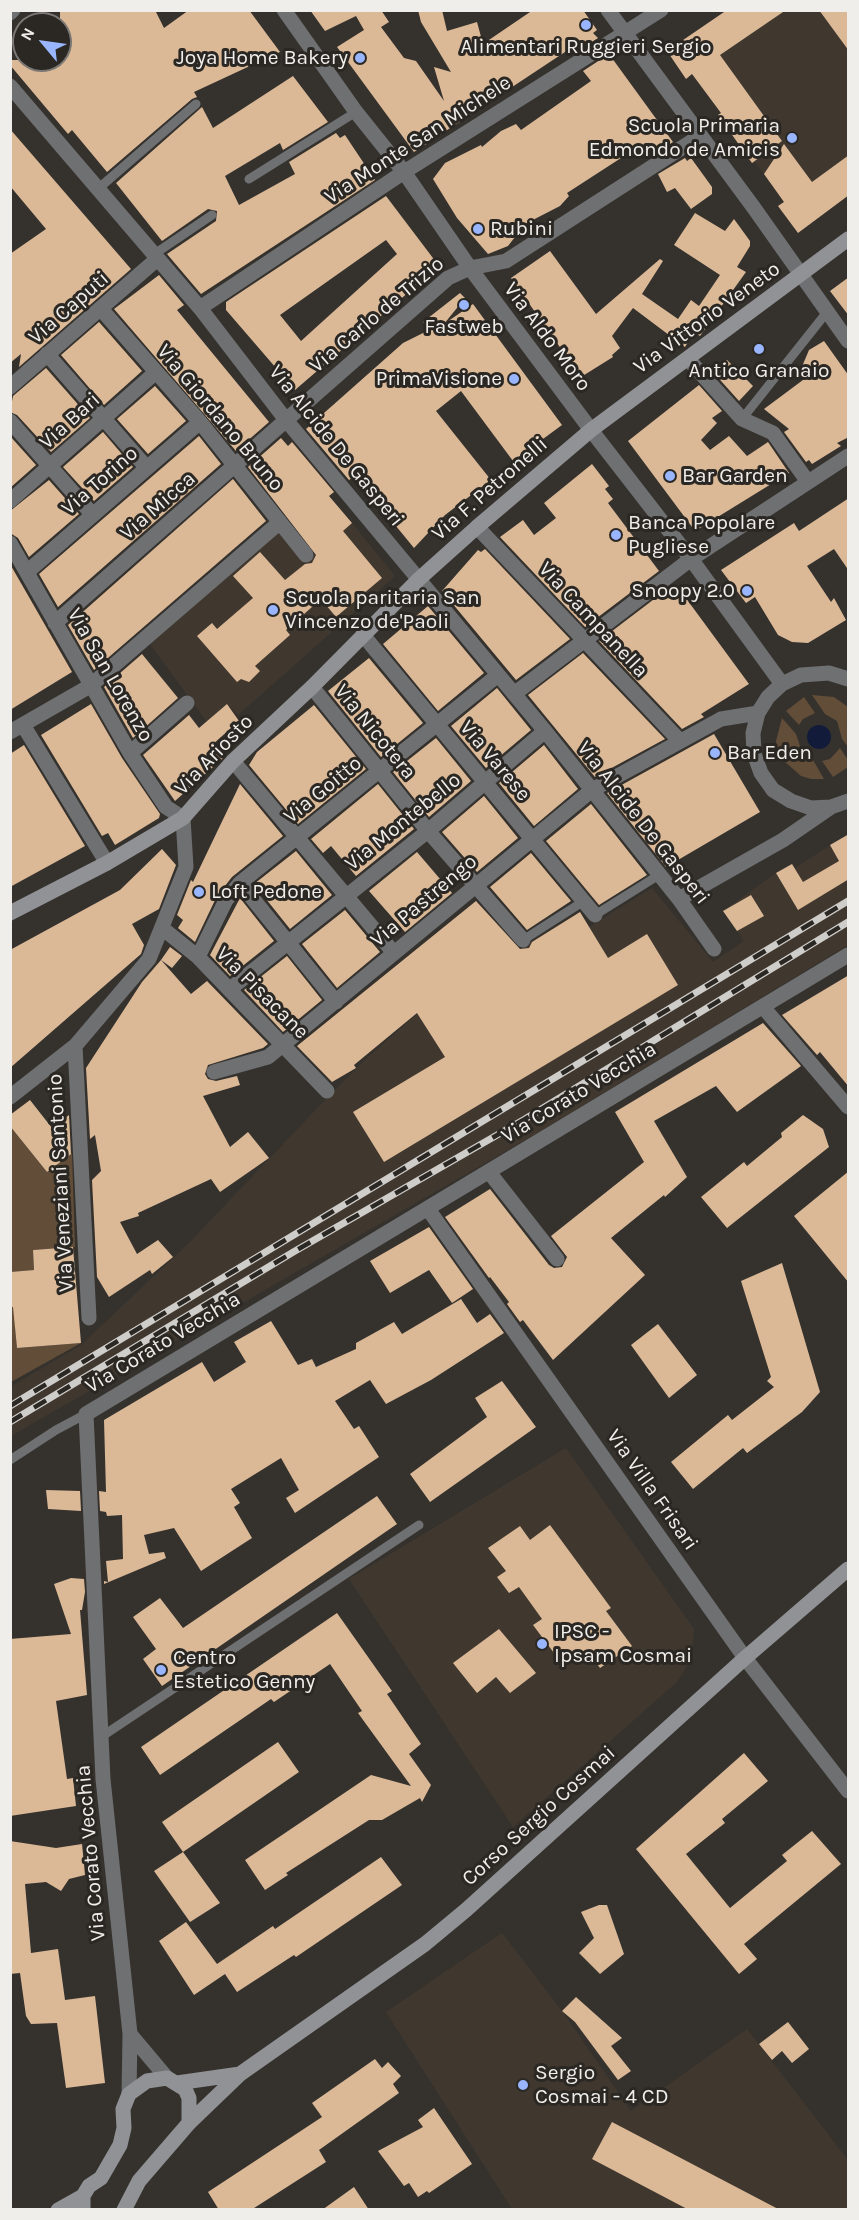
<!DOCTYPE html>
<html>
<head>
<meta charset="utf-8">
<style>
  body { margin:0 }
  #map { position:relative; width:859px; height:2220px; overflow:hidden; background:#35322e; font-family:Karla,sans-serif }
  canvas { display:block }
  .frame { position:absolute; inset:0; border:12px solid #f0eeeb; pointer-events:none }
  .north { position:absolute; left:12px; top:12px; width:60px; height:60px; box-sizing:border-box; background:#2b2824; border:2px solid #7a7774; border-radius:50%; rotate:299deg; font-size:16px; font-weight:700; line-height:24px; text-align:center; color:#f0eeeb }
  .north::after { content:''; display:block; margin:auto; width:21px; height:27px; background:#99b5fd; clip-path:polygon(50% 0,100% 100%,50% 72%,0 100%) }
</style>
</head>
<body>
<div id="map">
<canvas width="859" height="2220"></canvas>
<div class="frame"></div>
<div class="north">N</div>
</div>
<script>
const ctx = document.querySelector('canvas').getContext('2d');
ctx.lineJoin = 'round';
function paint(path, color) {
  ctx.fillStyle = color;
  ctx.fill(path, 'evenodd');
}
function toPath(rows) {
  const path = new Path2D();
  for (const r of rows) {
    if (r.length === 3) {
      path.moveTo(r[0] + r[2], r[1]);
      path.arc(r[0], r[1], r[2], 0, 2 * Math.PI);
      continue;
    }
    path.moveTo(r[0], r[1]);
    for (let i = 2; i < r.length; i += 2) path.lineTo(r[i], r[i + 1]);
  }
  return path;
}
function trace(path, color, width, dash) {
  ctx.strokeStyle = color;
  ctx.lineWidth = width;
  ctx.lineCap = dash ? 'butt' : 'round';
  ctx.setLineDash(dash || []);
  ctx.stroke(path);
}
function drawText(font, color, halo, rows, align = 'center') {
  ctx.font = font + ' Karla,sans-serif';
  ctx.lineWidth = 6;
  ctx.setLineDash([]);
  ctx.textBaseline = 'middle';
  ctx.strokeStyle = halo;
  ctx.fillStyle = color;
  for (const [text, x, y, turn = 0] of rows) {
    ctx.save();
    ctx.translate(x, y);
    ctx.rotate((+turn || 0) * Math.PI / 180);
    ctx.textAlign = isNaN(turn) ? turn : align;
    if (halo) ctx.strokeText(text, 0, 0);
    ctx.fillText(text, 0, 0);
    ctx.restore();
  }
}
const built = toPath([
  [727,11,848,11,848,195,798,233,778,206,784,201,755,162,752,163,718,115,721,113,692,74,686,79,667,51],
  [352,523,395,576,238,715,227,704,207,722,150,644,279,532,305,564],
  [848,834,848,945,534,1135,11,1436,10,1387,81,1345,190,1242,326,1099,366,1059,417,1014,416,1011,580,912,589,927,652,888,713,962,744,941,723,911,776,873,792,864,795,868],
  [566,1448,694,1629,692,1658,677,1682,513,1827,349,1579],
  [502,1933,562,2011,631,2111,747,2029,848,2160,848,2209,512,2209,386,2012]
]);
const green = toPath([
  [812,695,834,697,848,707,848,747,842,739,837,721,825,714],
  [804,697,815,713,803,719,799,725,786,711],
  [782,718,796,734,802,752,813,760,824,779,811,779,801,776,784,761,778,752,776,741],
  [840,748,848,760,848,767,833,777,822,761,830,759],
  [10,1126,47,1172,72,1153,75,1247,33,1250,34,1270,10,1272],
  [35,1305,37,1323,15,1326,17,1348,81,1343,11,1382,11,1307]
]);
const water = toPath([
  [819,737,12]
]);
const building = toPath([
  [60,10,155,10,164,28,189,10,249,10,280,52,194,92,197,97,192,99,107,172,72,130,68,134,10,65,10,60,60,60],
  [310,10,381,10,389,22,381,27,404,58,416,61,444,101,434,67,451,72,421,22,418,10,442,10,447,31,477,22,483,44,533,10,583,10,597,30,593,33,598,38,571,55,568,50,414,152,337,47,364,30,356,16,325,31],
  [727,10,786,10,720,55,782,141,752,163,718,115,721,113,692,74,686,79,667,51],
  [819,10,849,10,849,51],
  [609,54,673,142,647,159,638,147,567,193,569,196,560,206,525,224,508,246,488,254,457,218,433,179,445,163,481,145,482,147,501,131,516,124,521,130,591,81,583,71],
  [293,76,328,122,283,150,280,143,225,176,239,205,295,174,289,162,336,133,340,138,345,135,375,180,201,294,167,254,216,221,217,211,208,209,162,241,116,183,202,107,213,128],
  [10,129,131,269,19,367,21,354,10,363,10,254,46,229,10,186],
  [784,144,812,182,849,155,849,195,798,233,778,206,784,202,764,174],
  [685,158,687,161,691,158,712,187,712,194,691,209,675,188,667,192,658,174],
  [386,196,439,266,295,390,226,310,226,302],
  [386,240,397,254,301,341,280,315],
  [695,213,725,231,734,219,750,241,750,246,737,267,746,272,700,336,694,332,685,347,633,308,612,336,620,348,612,355,613,357,581,377,511,278,550,251,596,314,660,259,663,261,642,294,678,319,691,300,699,306,720,275,674,245],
  [159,275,184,305,177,310,269,422,236,451,114,309],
  [849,277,849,316,830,291],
  [460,293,465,298,444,324,473,304,562,425,513,461,461,391,436,411,491,480,445,515,414,548,355,476,349,480,306,429,403,343,429,330,423,322],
  [99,322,142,371,104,405,61,355],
  [824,341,849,376,849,437,837,443,841,446,812,464,809,460,806,462,784,432,789,429,764,409,807,377,801,369,809,350],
  [727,360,753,386,739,401,713,372],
  [46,368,90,418,51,452,17,415,10,412,13,396],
  [699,385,722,411,712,418,717,423,701,440,710,450,729,436,747,456,768,442,789,473,695,531,628,441],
  [155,386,186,421,148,454,117,419],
  [103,432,133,467,94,501,63,467],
  [10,436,36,465,10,488],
  [199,436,221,464,58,607,39,574],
  [281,438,288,446,292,442,334,492,329,496,352,523,343,531,382,578,336,617,321,599,286,630,290,635,255,666,260,671,249,682,241,679,237,682,197,636,212,623,217,629,253,598,233,576,260,552,285,580,305,564,312,563,316,555,248,467],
  [592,464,609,486,605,489,613,499,608,503,659,571,585,627,500,537,523,520,534,535,556,518,544,503],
  [233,479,266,521,94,670,68,625],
  [49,480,79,514,29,557,18,538,10,533,10,511],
  [849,498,849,571,834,549,807,566,831,602,834,598,846,620,808,643,792,642,778,635,755,597,746,603,721,570,794,523,799,531],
  [485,549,570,639,516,680,442,591,478,550,481,552],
  [10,564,72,672,10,710],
  [677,586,749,684,701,714,704,717,682,729,599,641,670,587,673,590],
  [428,606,484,673,438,711,383,644],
  [583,653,665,739,595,777,528,695],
  [142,654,178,698,133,738,104,687],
  [369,658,423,723,381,757,328,691],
  [497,688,531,730,486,768,451,726],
  [91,704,122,758,160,814,159,818,115,845,108,833,102,836,41,735],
  [227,704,239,721,212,745,223,758,175,801,143,755,189,715,199,728],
  [314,705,366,769,298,824,249,765,257,752],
  [714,734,760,812,666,867,607,793],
  [436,738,471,781,429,817,393,772],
  [24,745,85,846,10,887,10,754],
  [544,745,578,789,534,826,499,783],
  [240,784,283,836,232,877,217,896,195,942,178,928,183,920,177,915,191,880,193,882],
  [378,784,414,829,356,876,331,846,323,853,311,839],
  [484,796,518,838,477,872,442,832],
  [591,804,647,875,599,905,546,841],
  [849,834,849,879,798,910,776,873,792,864,803,882,839,861,830,845],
  [162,849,176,865,159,909,132,924,144,945,141,954,10,1068,10,950,120,890],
  [296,851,332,895,290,929,254,884],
  [417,852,452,893,405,932,369,891],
  [531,853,571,901,527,930,490,887],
  [751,895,764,916,737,931,723,911],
  [240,898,274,941,230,976,210,955],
  [476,901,520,949,529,948,532,942,580,912,608,958,647,934,678,985,384,1162,353,1112,445,1057,417,1013,354,1065,356,1068,332,1082,297,1046],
  [345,910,380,952,337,988,302,944],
  [170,947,182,956,172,968,161,960],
  [287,956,322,1000,283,1032,244,990],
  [161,960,191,994,207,981,268,1044,263,1048,208,1065,205,1074,208,1079,216,1081,237,1076,240,1085,203,1096,230,1147,248,1132,269,1158,220,1192,211,1179,138,1213,139,1216,120,1222,137,1254,158,1240,173,1257,152,1274,150,1270,109,1297,97,1277,92,1180,101,1171,95,1135,90,1139,86,1068,142,982],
  [849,975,849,1087,820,1052,817,1055,782,1015],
  [763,1023,801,1066,737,1112,716,1086,654,1121,687,1177,665,1197,664,1195,611,1238,645,1275,553,1360,523,1320,520,1322,507,1304,509,1302,490,1277,489,1278,445,1217,490,1189,549,1265,554,1268,562,1267,567,1257,551,1236,644,1162,615,1112],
  [30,1100,52,1128,69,1115,71,1154,47,1172,10,1126,10,1115],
  [803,1115,823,1129,829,1147,727,1228,701,1197,744,1162,747,1166,782,1137,781,1133],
  [849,1171,849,1283,794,1216],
  [429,1227,473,1289,452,1303,429,1270,390,1293,370,1261],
  [73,1247,81,1343,17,1348,13,1307,10,1307,10,1272,34,1270,33,1250],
  [782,1263,820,1392,802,1412,747,1453,743,1448,693,1489,671,1462,728,1415,732,1420,774,1387,767,1381,771,1377,741,1281],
  [461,1299,477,1323,490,1314,504,1333,431,1380,386,1404,370,1380,335,1401,354,1429,359,1426,379,1457,295,1513,286,1498,299,1490,281,1458,231,1489,240,1503,234,1507,252,1538,201,1571,174,1528,144,1535,149,1554,164,1552,166,1558,104,1584,104,1581,108,1582,106,1561,123,1559,122,1515,107,1516,106,1512,100,1511,99,1491,106,1492,104,1420,202,1362,214,1382,246,1362,234,1342,271,1321,298,1365,312,1359,316,1367,356,1349,356,1343,394,1322,402,1334],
  [658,1324,697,1375,669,1398,631,1345],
  [502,1381,536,1427,430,1502,410,1474,487,1417,475,1398],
  [46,1490,80,1491,81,1511,48,1509],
  [377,1496,397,1524,162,1686,143,1659,156,1649,133,1617,160,1598,183,1628],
  [550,1525,611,1608,606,1611,632,1646,600,1668,588,1651,573,1662,565,1651,557,1657,533,1625,542,1619,519,1587,509,1593,497,1577,506,1571,488,1548,520,1526,530,1540],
  [71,1578,84,1579,85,1592,82,1610,80,1610,87,1695,56,1701,67,1779,73,1778,76,1806,10,1816,10,1639,71,1634,54,1584],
  [337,1613,392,1691,387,1694,421,1744,409,1754,431,1785,422,1802,420,1798,382,1820,369,1820,286,1873,288,1875,265,1890,245,1860,371,1775,411,1786,358,1713,362,1711,330,1664,274,1702,271,1699,160,1775,141,1747],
  [499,1629,536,1673,510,1693,496,1677,477,1693,453,1663],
  [278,1742,299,1772,183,1852,162,1822],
  [744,1753,768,1781,722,1819,725,1823,686,1854,730,1908,787,1861,782,1855,812,1831,841,1864,744,1944,757,1959,739,1974,636,1849],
  [10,1841,56,1848,82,1844,85,1875,69,1879,61,1891,46,1882,25,1884,31,1953,58,1949,65,2000,95,1996,105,2083,66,2088,57,2023,31,2024,26,2016,20,1973,10,1974],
  [183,1852,220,1903,190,1922,154,1871],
  [381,1857,402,1885,296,1957,294,1955,237,1992,225,1974,194,1995,159,1941,186,1922,217,1964,273,1926,275,1929],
  [599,1905,607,1905,624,1954,600,1974,579,1953,594,1938,581,1912],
  [576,1997,622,2038,611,2046,631,2071,618,2080,575,2022,562,2011],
  [788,2022,809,2049,792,2063,782,2051,772,2060,759,2044],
  [375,2059,382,2068,388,2062,401,2076,393,2084,399,2093,319,2150,326,2162,251,2210,219,2210,208,2192,322,2117,312,2103],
  [434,2108,472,2164,429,2193,427,2191,418,2197,409,2183,404,2186,378,2151,423,2127,418,2120],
  [612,2122,780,2210,689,2210,592,2159],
  [354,2187,369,2210,322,2210]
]);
const lane = toPath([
  [249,179,356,112],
  [99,188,196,104],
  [153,255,212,215],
  [742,419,827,312],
  [595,915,659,875],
  [523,940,584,901],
  [10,1460,56,1430,86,1414],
  [101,1737,419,1525]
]);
const street = toPath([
  [284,10,356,112,404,172,470,268,591,430,691,559,782,684],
  [608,10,754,208,848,341],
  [10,13,13,10],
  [10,86,200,308,286,420,545,731,679,899,714,949],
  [200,308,404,172,661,10],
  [101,309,200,422,306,555],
  [47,354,147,468],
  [688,359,742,419,773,433,808,482],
  [10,387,156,260],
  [10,421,93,515],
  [10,501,156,372],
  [477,527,680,741],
  [10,543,130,753,166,807,183,818,186,867,149,959,75,1046,10,1097],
  [27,572,200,422],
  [55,623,448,278,470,268,506,261,700,136],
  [363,635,595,915],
  [848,679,829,673,801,675,782,684,768,697,758,713,753,733,754,754,761,773,773,790,791,801,811,808,831,807,848,801],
  [312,687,428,831,523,940],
  [514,694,691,559,848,456],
  [23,725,107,863],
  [10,732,90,686,280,522],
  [130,753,187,703],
  [233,761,394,953],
  [240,883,336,1002],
  [679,899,783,840,831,807],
  [162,928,198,957,327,1091],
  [198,957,226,900,240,883,498,675],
  [230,989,428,831,545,731],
  [763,1007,848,1107],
  [75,1046,89,1318],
  [214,1072,268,1057,592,790,721,719,758,713],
  [489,1172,557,1259],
  [428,1209,745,1658,848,1791],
  [130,2034,167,2078],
  [129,2094,130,2034,103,1779,86,1414,848,955]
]);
const secondary = toPath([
  [10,913,107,863,183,818,233,761,312,687,419,579,477,527,591,430,848,239],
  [177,2083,240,2074],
  [189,2123,240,2074,425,1944,466,1910,745,1658,848,1569],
  [58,2210,83,2196],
  [83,2210,83,2196,89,2186,101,2178,120,2145,124,2128,123,2109,129,2094,147,2081,167,2078,185,2089,189,2098,189,2123,139,2181,124,2210]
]);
const rail = toPath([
  [10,1406,848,901],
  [10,1422,295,1251,525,1119,848,922]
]);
const markers = [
  [586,25,6,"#99b5fd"],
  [360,58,6,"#99b5fd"],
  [792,138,6,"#99b5fd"],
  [478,229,6,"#99b5fd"],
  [464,305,6,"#99b5fd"],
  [759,349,6,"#99b5fd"],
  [514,379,6,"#99b5fd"],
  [670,476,6,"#99b5fd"],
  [616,535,6,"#99b5fd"],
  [747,591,6,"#99b5fd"],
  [273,610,6,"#99b5fd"],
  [715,753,6,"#99b5fd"],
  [199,892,6,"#99b5fd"],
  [542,1644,6,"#99b5fd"],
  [161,1670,6,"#99b5fd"],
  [523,2085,6,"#99b5fd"]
];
const poiNames = [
  ["Alimentari Ruggieri Sergio",586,47,"center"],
  ["Joya Home Bakery",348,58,"right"],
  ["Scuola Primaria",780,126,"right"],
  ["Edmondo de Amicis",780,150,"right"],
  ["Rubini",490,229],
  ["Fastweb",464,327,"center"],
  ["Antico Granaio",759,371,"center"],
  ["PrimaVisione",502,379,"right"],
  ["Bar Garden",682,476],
  ["Banca Popolare",628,523],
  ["Pugliese",628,547],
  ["Snoopy 2.0",735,591,"right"],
  ["Scuola paritaria San",285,598],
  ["Vincenzo de'Paoli",285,622],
  ["Bar Eden",727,753],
  ["Loft Pedone",211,892],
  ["IPSC -",554,1632],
  ["Ipsam Cosmai",554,1656],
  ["Centro",173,1658],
  ["Estetico Genny",173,1682],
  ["Sergio",535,2073],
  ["Cosmai - 4 CD",535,2097]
];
const streetNames = [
  ["Via Monte San Michele",418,140,-33],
  ["Via Caputi",69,308,-41],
  ["Via Carlo de Trizio",377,315,-40],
  ["Via Vittorio Veneto",707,318,-36],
  ["Via Aldo Moro",547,337,53],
  ["Via Giordano Bruno",220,418,50],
  ["Via Bari",70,421,-42],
  ["Via Alcide De Gasperi",336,446,51],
  ["Via Torino",100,481,-41],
  ["Via F. Petronelli",490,489,-41],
  ["Via Micca",158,506,-41],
  ["Via Campanella",593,620,47],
  ["Via San Lorenzo",110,675,60],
  ["Via Nicotera",375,732,51],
  ["Via Ariosto",214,755,-46],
  ["Via Varese",495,761,50],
  ["Via Goitto",323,790,-39],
  ["Via Montebello",403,822,-39],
  ["Via Alcide De Gasperi",643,823,52],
  ["Via Pastrengo",424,901,-40],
  ["Via Pisacane",262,993,45],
  ["Via Corato Vecchia",579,1093,-31],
  ["Via Veneziani Santonio",61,1183,-93],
  ["Via Corato Vecchia",163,1343,-31],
  ["Via Villa Frisari",652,1490,55],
  ["Corso Sergio Cosmai",539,1816,-42],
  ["Via Corato Vecchia",91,1853,-95]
];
paint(built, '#40382f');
paint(green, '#614d38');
paint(water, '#121c3a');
paint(building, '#dbb997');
trace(lane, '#6f7072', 9);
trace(street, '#6f7072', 15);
trace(secondary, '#919296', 15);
trace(rail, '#cfcdca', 7);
trace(rail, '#2b2824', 4.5, [14]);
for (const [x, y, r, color] of markers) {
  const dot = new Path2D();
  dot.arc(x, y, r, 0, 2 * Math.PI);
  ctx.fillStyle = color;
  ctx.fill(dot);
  trace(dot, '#2b2824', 2);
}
drawText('21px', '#f0eeeb', '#2b2824', poiNames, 'left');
drawText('21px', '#f0eeeb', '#2b2824', streetNames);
</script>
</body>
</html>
